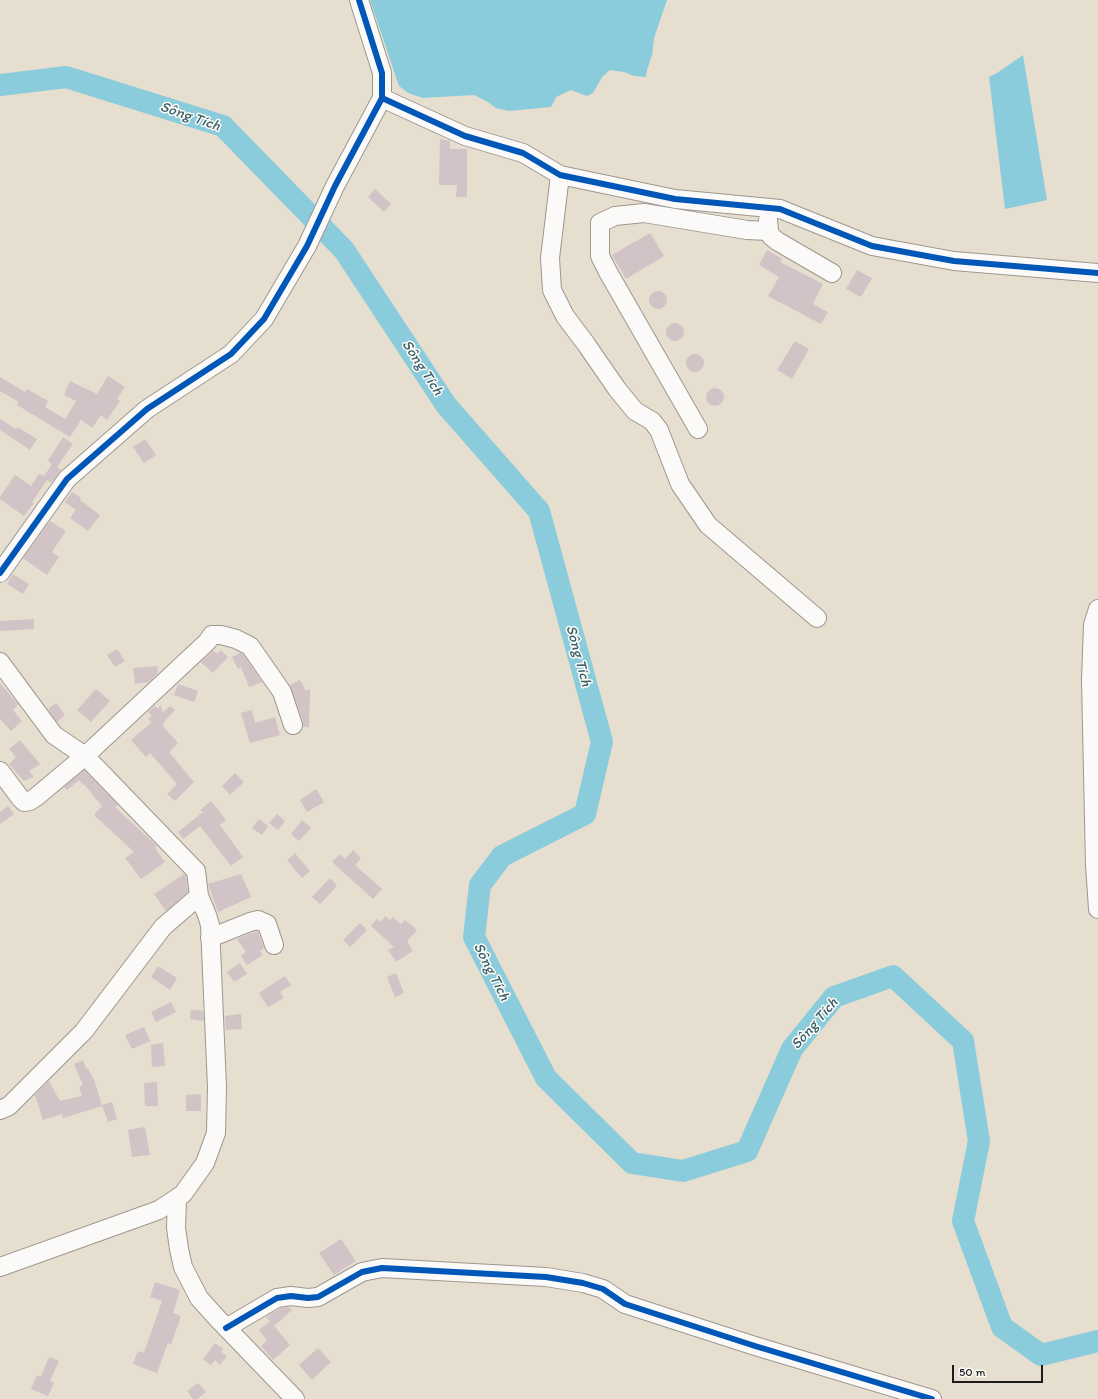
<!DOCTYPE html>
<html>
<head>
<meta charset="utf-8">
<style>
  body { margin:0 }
  #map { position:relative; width:1098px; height:1399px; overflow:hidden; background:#e6dece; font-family:Itim,sans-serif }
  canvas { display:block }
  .scale { position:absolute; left:952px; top:1365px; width:91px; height:18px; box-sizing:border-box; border:2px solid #1c1c1c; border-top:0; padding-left:5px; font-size:12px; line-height:14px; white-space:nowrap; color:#1c1c1c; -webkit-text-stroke:3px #fdfcf7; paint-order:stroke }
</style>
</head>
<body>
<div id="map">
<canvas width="1098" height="1399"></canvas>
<div class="scale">50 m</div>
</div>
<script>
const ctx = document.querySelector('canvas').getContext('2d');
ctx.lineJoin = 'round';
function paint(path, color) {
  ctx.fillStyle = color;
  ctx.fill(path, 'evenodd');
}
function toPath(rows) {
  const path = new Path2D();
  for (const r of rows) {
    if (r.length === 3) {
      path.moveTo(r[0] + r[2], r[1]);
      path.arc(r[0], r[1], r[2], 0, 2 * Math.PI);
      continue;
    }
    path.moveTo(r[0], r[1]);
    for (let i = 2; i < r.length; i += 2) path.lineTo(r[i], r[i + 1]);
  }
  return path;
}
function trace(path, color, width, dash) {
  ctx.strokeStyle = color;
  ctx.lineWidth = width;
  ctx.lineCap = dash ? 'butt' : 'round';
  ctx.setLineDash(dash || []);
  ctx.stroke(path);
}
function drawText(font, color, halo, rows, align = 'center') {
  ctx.font = font + ' Itim,sans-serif';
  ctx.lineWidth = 3;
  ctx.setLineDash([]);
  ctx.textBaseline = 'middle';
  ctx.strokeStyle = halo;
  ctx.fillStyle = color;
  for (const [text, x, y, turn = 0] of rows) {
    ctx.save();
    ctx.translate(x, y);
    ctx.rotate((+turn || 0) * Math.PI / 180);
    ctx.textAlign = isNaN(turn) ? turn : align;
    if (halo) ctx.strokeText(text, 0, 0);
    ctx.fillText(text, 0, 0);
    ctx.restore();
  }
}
const water = toPath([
  [370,0,667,0,654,38,652,55,647,70,646,77,634,76,624,72,610,70,602,77,593,93,587,96,571,90,556,97,551,107,509,111,496,108,488,102,474,95,423,98,408,93,399,86],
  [1023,55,1047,200,1005,209,989,77,997,73]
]);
const river = toPath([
  [0,85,66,77,223,126,344,250,446,405,539,511,602,742,585,814,502,856,480,885,474,937,546,1078,632,1163,683,1171,747,1151,792,1049,834,997,893,976,963,1041,979,1141,963,1221,1002,1327,1041,1355,1098,1341]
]);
const building = toPath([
  [440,139,450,141,450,149,467,149,467,197,456,197,457,185,439,185],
  [375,189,391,204,384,212,368,197],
  [650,233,664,256,626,279,612,255],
  [767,250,782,259,780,262,823,284,813,304,828,312,821,324,768,296,779,277,759,265],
  [857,270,872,278,861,297,846,289],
  [658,300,9],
  [675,332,9],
  [795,341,809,349,792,379,777,370],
  [695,363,9],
  [108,376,125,387,117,399,120,401,107,420,101,415,92,428,81,420,70,437,17,405,19,402,0,391,0,377,25,392,27,389,48,401,45,407,65,419,76,401,64,395,70,381,97,394],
  [715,397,9],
  [0,419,16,429,17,427,37,439,30,450,0,430],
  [63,437,73,444,57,467,61,470,51,483,47,480,32,502,34,503,24,516,0,499,0,497,15,475,31,486,39,474,44,476,52,464,48,461],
  [145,439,156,455,144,463,133,447],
  [72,492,81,498,80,500,100,515,88,531,70,518,76,510,65,502],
  [50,521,66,531,52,552,59,557,47,575,23,558],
  [13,574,29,584,23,594,7,584],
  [34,619,34,629,0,631,0,621],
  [117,649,125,661,115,667,107,655],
  [221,650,228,657,213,673,201,662,213,651,217,654],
  [240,653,243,654,262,682,249,687,241,667,238,669,232,657],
  [157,666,158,673,149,682,135,684,133,668],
  [300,680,306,691,310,689,309,727,303,727,303,722,290,685],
  [0,683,18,704,13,710,22,721,11,731,0,719],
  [178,684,198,691,194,702,174,695],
  [96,689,110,701,91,722,77,710],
  [56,703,65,715,57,722,48,709],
  [161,705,162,713,170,706,175,710,163,723,164,726,162,725,178,743,169,752,194,782,175,801,167,794,177,784,150,753,146,757,131,740,152,722,148,719,152,716,148,712,155,706,158,708],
  [252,710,255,723,275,717,280,735,250,743,241,713],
  [20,740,40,764,29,771,34,777,24,781,9,764,16,757,9,749],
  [84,770,118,805,115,807,157,846,155,848,165,862,141,879,125,858,134,852,94,815,102,806,84,784,83,785,79,780,67,790,64,787],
  [235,773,244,782,230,795,222,786],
  [316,789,324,802,307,812,300,800],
  [211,801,226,820,220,825,243,857,231,866,200,826,183,839,178,832,203,812,200,810],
  [8,806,14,814,0,824,0,812],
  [277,814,285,821,278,830,269,823],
  [259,819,268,826,262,835,252,828],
  [302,820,311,828,299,841,291,834],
  [353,850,361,858,355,865,382,889,373,899,332,862,340,854,345,859],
  [295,853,310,871,302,878,287,860],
  [184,874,186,876,188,892,166,911,154,894],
  [241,874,251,897,218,912,208,884],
  [330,878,337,886,320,904,312,897],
  [385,916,390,920,393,917,401,924,405,920,417,930,407,941,413,951,396,962,388,950,394,947,371,926,377,919,381,922],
  [360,923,367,930,350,947,343,940],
  [257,931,258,932,264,948,260,951,263,955,247,965,241,956,246,952,237,939],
  [240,963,247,974,234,982,227,972],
  [158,966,177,978,170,990,151,977],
  [396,973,404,993,395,997,387,977],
  [285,976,291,985,280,992,284,998,268,1007,259,993],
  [171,1002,176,1012,156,1022,151,1012],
  [191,1010,203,1011,204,1021,190,1019],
  [241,1014,242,1029,226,1030,225,1016],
  [144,1027,150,1041,132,1049,125,1035],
  [163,1043,165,1066,152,1067,151,1045],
  [83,1060,86,1069,88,1068,95,1082,102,1106,63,1118,62,1114,43,1120,35,1095,49,1081,60,1101,82,1096,79,1087,83,1085,74,1064],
  [157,1082,158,1106,145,1106,144,1083],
  [201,1094,201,1111,186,1111,186,1095],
  [112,1102,117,1119,108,1122,102,1105],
  [145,1127,150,1155,132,1157,128,1130],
  [341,1239,356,1261,334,1275,319,1253],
  [155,1282,180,1290,173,1313,181,1316,171,1345,168,1343,157,1373,133,1364,138,1351,144,1353,162,1301,150,1297],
  [289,1307,292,1310,274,1326,266,1317,281,1308],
  [270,1321,290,1345,273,1360,261,1346,267,1340,259,1330],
  [215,1343,223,1349,221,1352,227,1356,220,1365,215,1360,211,1365,203,1359],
  [318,1348,331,1362,312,1380,299,1365],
  [49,1357,59,1361,50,1381,54,1383,48,1396,31,1389,37,1375,41,1377],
  [198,1383,206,1392,197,1399,193,1399,187,1391]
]);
const minor = toPath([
  [382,98,465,136,523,153,560,175,675,199,780,209,872,246,954,261,1098,273],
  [560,175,550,258,552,290,565,316,586,344,617,389,635,411,652,421,659,430,680,484,708,525,817,618],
  [768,220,769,231,771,236,777,241,832,273],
  [698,429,608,272,600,256,600,223,615,216,644,213,747,230,769,231],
  [0,573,67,479,147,409,231,354,264,319,307,246,335,186,382,98,382,73,359,0],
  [1098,609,1093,625,1091,680,1095,865,1098,866],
  [0,662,54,735,85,756,196,871,199,896,163,927,84,1031,9,1106,0,1110],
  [0,771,21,799,24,802,30,801,36,797,85,756,207,642,212,635,221,635,236,639,250,646,282,692,293,725],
  [1095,865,1098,909],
  [210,938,250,922,258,920,267,924,274,945],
  [177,1199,176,1228,179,1249,183,1267,199,1298,216,1317,295,1399],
  [0,1267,159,1210,183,1194,205,1163,216,1133,217,1087,210,925,207,915,199,896],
  [226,1328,277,1298,291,1296,308,1298,318,1297,362,1272,382,1268,546,1277,583,1283,603,1289,625,1304,755,1346,932,1399]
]);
const cycleway = toPath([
  [382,98,465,136,523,153,560,175,675,199,780,209,872,246,954,261,1098,273],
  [0,573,67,479,147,409,231,354,264,319,307,246,335,186,382,98,382,73,359,0],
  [226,1328,277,1298,291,1296,308,1298,318,1297,362,1272,382,1268,546,1277,583,1283,603,1289,625,1304,755,1346,932,1399]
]);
const waterNames = [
  ["Sông Tích",190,117,19],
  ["Sông Tích",422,368,57],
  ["Sông Tích",578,656,75],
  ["Sông Tích",491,972,63],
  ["Sông Tích",815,1024,-49]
];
paint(water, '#8bccdc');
trace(river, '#8bccdc', 22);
paint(building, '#d2c3c6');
trace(minor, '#9d988f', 20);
trace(minor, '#fbfaf8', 18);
trace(cycleway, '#0057b8', 6);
drawText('italic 15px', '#39606b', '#fdfcf7', waterNames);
</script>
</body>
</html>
